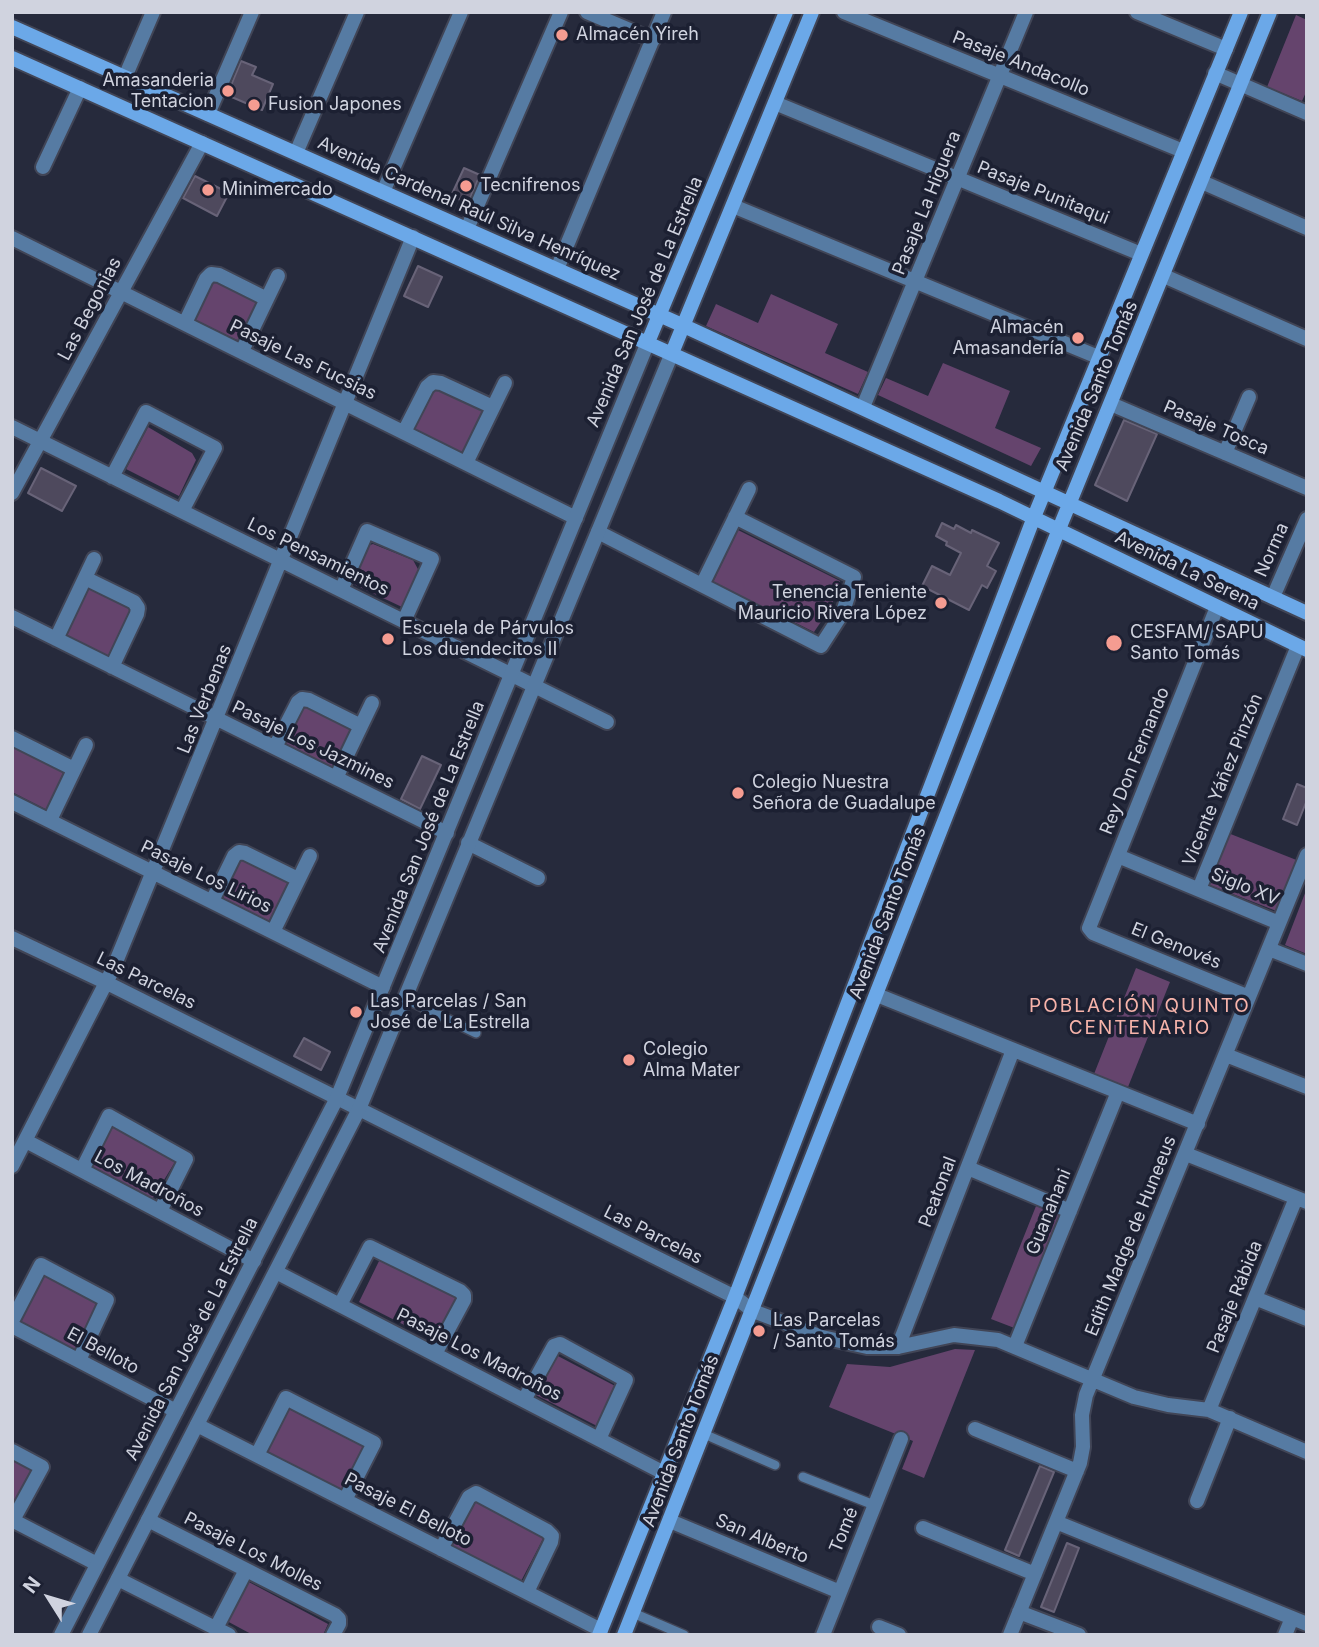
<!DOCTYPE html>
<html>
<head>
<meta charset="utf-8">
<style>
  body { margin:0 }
  #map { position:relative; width:1319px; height:1647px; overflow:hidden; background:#262a3c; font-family:Inter,sans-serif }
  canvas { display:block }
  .frame { position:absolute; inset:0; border:14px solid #d0d3df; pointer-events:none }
  .north { position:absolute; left:14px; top:1563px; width:70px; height:70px; -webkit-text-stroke:5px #1c2032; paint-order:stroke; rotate:307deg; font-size:19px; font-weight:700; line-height:28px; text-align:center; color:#d0d3df }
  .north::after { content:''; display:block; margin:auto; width:24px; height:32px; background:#d0d3df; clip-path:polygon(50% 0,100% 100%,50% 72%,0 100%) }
</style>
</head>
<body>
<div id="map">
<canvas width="1319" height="1647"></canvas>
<div class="frame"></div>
<div class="north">N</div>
</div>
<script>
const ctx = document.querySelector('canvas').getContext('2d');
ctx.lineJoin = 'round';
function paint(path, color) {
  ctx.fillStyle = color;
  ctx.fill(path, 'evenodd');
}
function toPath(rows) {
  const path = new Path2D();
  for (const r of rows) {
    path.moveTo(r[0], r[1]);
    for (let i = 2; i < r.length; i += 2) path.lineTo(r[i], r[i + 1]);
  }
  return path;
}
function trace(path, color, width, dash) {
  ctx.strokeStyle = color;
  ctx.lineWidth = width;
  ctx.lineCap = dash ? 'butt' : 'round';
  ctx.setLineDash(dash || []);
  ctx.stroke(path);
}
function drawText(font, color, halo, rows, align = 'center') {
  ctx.font = font + ' Inter,sans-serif';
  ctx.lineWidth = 7;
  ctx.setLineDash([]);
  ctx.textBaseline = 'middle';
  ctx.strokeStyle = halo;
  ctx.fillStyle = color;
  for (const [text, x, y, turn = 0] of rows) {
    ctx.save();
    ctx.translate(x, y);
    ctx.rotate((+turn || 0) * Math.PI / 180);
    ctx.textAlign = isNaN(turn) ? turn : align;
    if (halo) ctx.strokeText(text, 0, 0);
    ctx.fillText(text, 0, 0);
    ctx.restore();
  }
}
const green = toPath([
  [1296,15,1307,20,1307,90,1302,101,1267,87],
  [215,278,253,298,257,306,239,341,191,318,208,283],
  [771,294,838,324,825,353,868,372,858,394,706,326,716,304,758,323],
  [943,363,1010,391,995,428,1041,448,1031,466,878,395,886,378,928,396],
  [439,385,483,407,486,414,463,454,414,430,412,425,432,388],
  [148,427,192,453,196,460,179,496,126,469],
  [738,530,840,581,831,607,814,632,713,582],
  [373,544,413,560,419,571,402,607,349,582,364,547],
  [94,586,131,605,134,617,112,660,64,636,82,591],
  [307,702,350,725,353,731,336,767,328,770,285,748,283,742,301,705],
  [12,740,60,767,63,773,47,810,12,792],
  [1228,833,1299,861,1279,912,1207,884],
  [244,856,284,875,289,885,273,919,267,922,225,900,221,892,238,859],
  [1307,888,1307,954,1285,945],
  [1136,968,1170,982,1128,1087,1094,1074],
  [109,1123,170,1150,175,1162,153,1198,145,1200,88,1166],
  [1036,1206,1063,1216,1017,1329,991,1319],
  [380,1259,456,1298,434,1340,359,1302],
  [42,1273,101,1304,75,1353,17,1321],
  [955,1349,975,1350,924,1478,902,1469,913,1441,829,1407,847,1364,890,1367],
  [556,1355,619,1388,599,1427,536,1395],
  [289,1409,364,1447,339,1494,265,1456],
  [12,1458,32,1468,12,1505],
  [476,1499,545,1535,519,1585,450,1549],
  [245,1580,328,1624,323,1635,253,1635,225,1620]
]);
const building = toPath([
  [241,61,256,67,252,75,273,84,262,110,227,95,241,61],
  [464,168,480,175,468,203,451,196,464,168],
  [195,176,229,193,217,216,183,198,195,176],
  [418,266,442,277,428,307,404,296,418,266],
  [1124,420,1157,434,1127,501,1095,485,1124,420],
  [41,468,76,486,62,511,28,493,41,468],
  [942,523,954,529,956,525,971,533,972,530,999,543,987,566,996,571,987,588,982,585,969,610,922,586,932,566,950,575,961,553,946,545,947,542,936,536,942,523],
  [422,756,441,765,420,809,401,799,422,756],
  [1297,784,1307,788,1307,800,1297,825,1283,819,1297,784],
  [304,1038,330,1052,321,1070,294,1056,304,1038],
  [1040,1466,1054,1472,1019,1556,1005,1550,1040,1466],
  [1067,1543,1079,1548,1054,1612,1041,1607,1067,1543]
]);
const service = toPath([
  [404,998,476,1033],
  [704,1434,775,1465],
  [803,1477,874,1505],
  [633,1613,684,1635]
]);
const minor = toPath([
  [587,12,653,40],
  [844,12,1183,151],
  [1137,12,1226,49],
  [1215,73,1307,113],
  [125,77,153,12],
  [775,103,1141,254],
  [208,114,252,12],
  [296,153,357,12],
  [43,167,80,88],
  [1202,182,1307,228],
  [383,192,461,12],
  [733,206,1098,357],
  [467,229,561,12],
  [12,238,576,518],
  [557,269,664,12],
  [1164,276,1307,339],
  [185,323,206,279,211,274,219,275,267,299],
  [242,351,278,276],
  [1111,404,1307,488],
  [863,407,1026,12],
  [12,427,607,722],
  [404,432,427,387,433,382,441,383,493,407],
  [1225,453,1249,397],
  [466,463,505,383],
  [112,477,146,412,215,448,182,511],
  [12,493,202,143],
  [598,532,821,646,843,612,854,577,735,517],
  [85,578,134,602,138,608,137,614,112,667],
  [702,585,749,489],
  [341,590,367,531,432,559,404,621],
  [1273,597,1307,519],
  [1217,607,1089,928,1093,933,1249,997],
  [12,617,447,833],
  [56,639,94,559],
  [12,738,74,769],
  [275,747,298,702,302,699,309,700,361,726],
  [336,778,372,703],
  [12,802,383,987],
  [50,820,86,745],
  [468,843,538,878],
  [1118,856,1279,923],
  [1199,889,1298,646],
  [212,901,234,856,239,852,245,853,298,879],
  [273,932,310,856],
  [12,938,107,983,735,1297,753,1311,822,1337,867,1347,898,1347,954,1335,998,1340,1134,1397,1168,1405,1209,1410,1307,1452],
  [1269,949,1307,964],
  [877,995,1198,1124],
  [1226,1055,1307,1087],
  [26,1141,254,1261],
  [1186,1154,1307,1202],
  [12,1166,113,969,413,237],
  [968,1168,1070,1211],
  [82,1170,109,1116,186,1159,160,1211],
  [276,1272,664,1473],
  [1255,1298,1307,1319],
  [340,1305,370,1247,460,1291,464,1295,464,1300,435,1354],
  [12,1321,41,1265,107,1300,79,1360],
  [12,1326,176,1411],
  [1015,1346,1118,1092],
  [898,1347,1013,1050],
  [524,1400,554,1346,560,1344,626,1380,599,1439],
  [1209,1410,1296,1198],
  [197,1425,601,1630],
  [975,1429,1077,1471],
  [12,1451,42,1467,13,1520],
  [257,1455,286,1398,374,1443,345,1500],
  [1197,1501,1230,1418],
  [12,1520,97,1564],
  [148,1520,335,1615,339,1619,339,1624,333,1635],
  [670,1521,840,1592],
  [1056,1522,1307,1624],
  [923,1528,1035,1574],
  [441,1549,469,1497,476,1493,547,1531,552,1536,551,1542,527,1592],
  [118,1579,229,1635],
  [1019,1612,1079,1635],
  [879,1627,899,1635],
  [216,1628,246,1570],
  [823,1635,901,1439],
  [1010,1635,1080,1463,1083,1447,1082,1415,1086,1395,1307,855],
  [1285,1635,1292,1618]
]);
const tertiary = toPath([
  [61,1635,337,1098,648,342],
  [89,1635,359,1109,672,353]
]);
const secondary = toPath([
  [12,27,684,326,1307,613],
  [12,58,999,501,1307,650],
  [648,342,786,12],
  [672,353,812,12],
  [599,1635,735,1297,1034,517,1241,12],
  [624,1635,1059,529,1270,12]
]);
const markers = [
  [562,35,7,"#f59c91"],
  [228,91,7,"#f59c91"],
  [254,105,7,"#f59c91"],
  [466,186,7,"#f59c91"],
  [208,190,7,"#f59c91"],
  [1078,338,7,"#f59c91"],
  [941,603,7,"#f59c91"],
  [388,639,7,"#f59c91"],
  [1114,643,9,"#f59c91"],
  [738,793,7,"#f59c91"],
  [356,1012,7,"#f59c91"],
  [629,1060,7,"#f59c91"],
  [759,1331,7,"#f59c91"]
];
const poiNames = [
  ["Almacén Yireh",576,35],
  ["Amasanderia",214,81,"right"],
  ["Tentacion",214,102,"right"],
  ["Fusion Japones",268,105],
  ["Tecnifrenos",480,186],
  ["Minimercado",222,190],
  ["Almacén",1064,328,"right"],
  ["Amasandería",1064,349,"right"],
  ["Tenencia Teniente",927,593,"right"],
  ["Mauricio Rivera López",927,614,"right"],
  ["Escuela de Párvulos",402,629],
  ["Los duendecitos II",402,650],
  ["CESFAM/ SAPU",1130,633],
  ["Santo Tomás",1130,654],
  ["Colegio Nuestra",752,783],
  ["Señora de Guadalupe",752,804],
  ["Las Parcelas / San",370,1002],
  ["José de La Estrella",370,1023],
  ["Colegio",643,1050],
  ["Alma Mater",643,1071],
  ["Las Parcelas",773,1321],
  ["/ Santo Tomás",773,1342]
];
const streetNames = [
  ["Pasaje Andacollo",1021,64,22],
  ["Pasaje Punitaqui",1043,193,22],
  ["Pasaje La Higuera",927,203,-68],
  ["Avenida Cardenal Raúl Silva Henríquez",469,209,24],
  ["Avenida San José de La Estrella",645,302,-67],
  ["Las Begonias",90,309,-62],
  ["Pasaje Las Fucsias",303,360,26],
  ["Avenida Santo Tomás",1097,386,-67],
  ["Pasaje Tosca",1216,428,23],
  ["Norma",1272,550,-66],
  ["Los Pensamientos",318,557,26],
  ["Avenida La Serena",1187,571,26],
  ["Las Verbenas",205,699,-68],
  ["Pasaje Los Jazmines",313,745,26],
  ["Rey Don Fernando",1135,761,-68],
  ["Vicente Yáñez Pinzón",1223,780,-68],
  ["Avenida San José de La Estrella",429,827,-68],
  ["Pasaje Los Lirios",206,877,26],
  ["Siglo XV",1245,887,22],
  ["Avenida Santo Tomás",888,913,-69],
  ["El Genovés",1176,946,22],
  ["Las Parcelas",146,981,26],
  ["Los Madroños",149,1184,28],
  ["Peatonal",938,1192,-69],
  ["Guanahani",1049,1212,-68],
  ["Las Parcelas",653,1235,27],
  ["Edith Madge de Huneeus",1131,1236,-68],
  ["Pasaje Rábida",1235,1297,-68],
  ["Avenida San José de La Estrella",192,1339,-63],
  ["El Belloto",103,1351,28],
  ["Pasaje Los Madroños",479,1355,27],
  ["Avenida Santo Tomás",681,1441,-69],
  ["Pasaje El Belloto",408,1510,27],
  ["Tomé",844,1530,-68],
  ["San Alberto",762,1539,23],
  ["Pasaje Los Molles",253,1552,27]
];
const neighbourhoodNames = [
  ["POBLACIÓN QUINTO",1140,1006],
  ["CENTENARIO",1140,1028]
];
paint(green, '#65446d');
paint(building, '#4e495d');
trace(building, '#686378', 2);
trace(service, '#414556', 12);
trace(minor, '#414556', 18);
trace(tertiary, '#414556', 18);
trace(secondary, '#414556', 18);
trace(service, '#567ba3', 9);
trace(minor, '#567ba3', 14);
trace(tertiary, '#567ba3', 14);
trace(secondary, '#6ba8e8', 14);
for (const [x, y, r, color] of markers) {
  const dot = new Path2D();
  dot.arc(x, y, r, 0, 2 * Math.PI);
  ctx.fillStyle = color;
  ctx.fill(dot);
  trace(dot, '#1c2032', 2.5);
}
drawText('18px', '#d0d3df', '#1c2032', poiNames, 'left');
drawText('18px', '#d0d3df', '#1c2032', streetNames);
ctx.letterSpacing = '2px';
drawText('19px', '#f6b3aa', '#1c2032', neighbourhoodNames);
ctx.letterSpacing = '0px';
</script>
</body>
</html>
